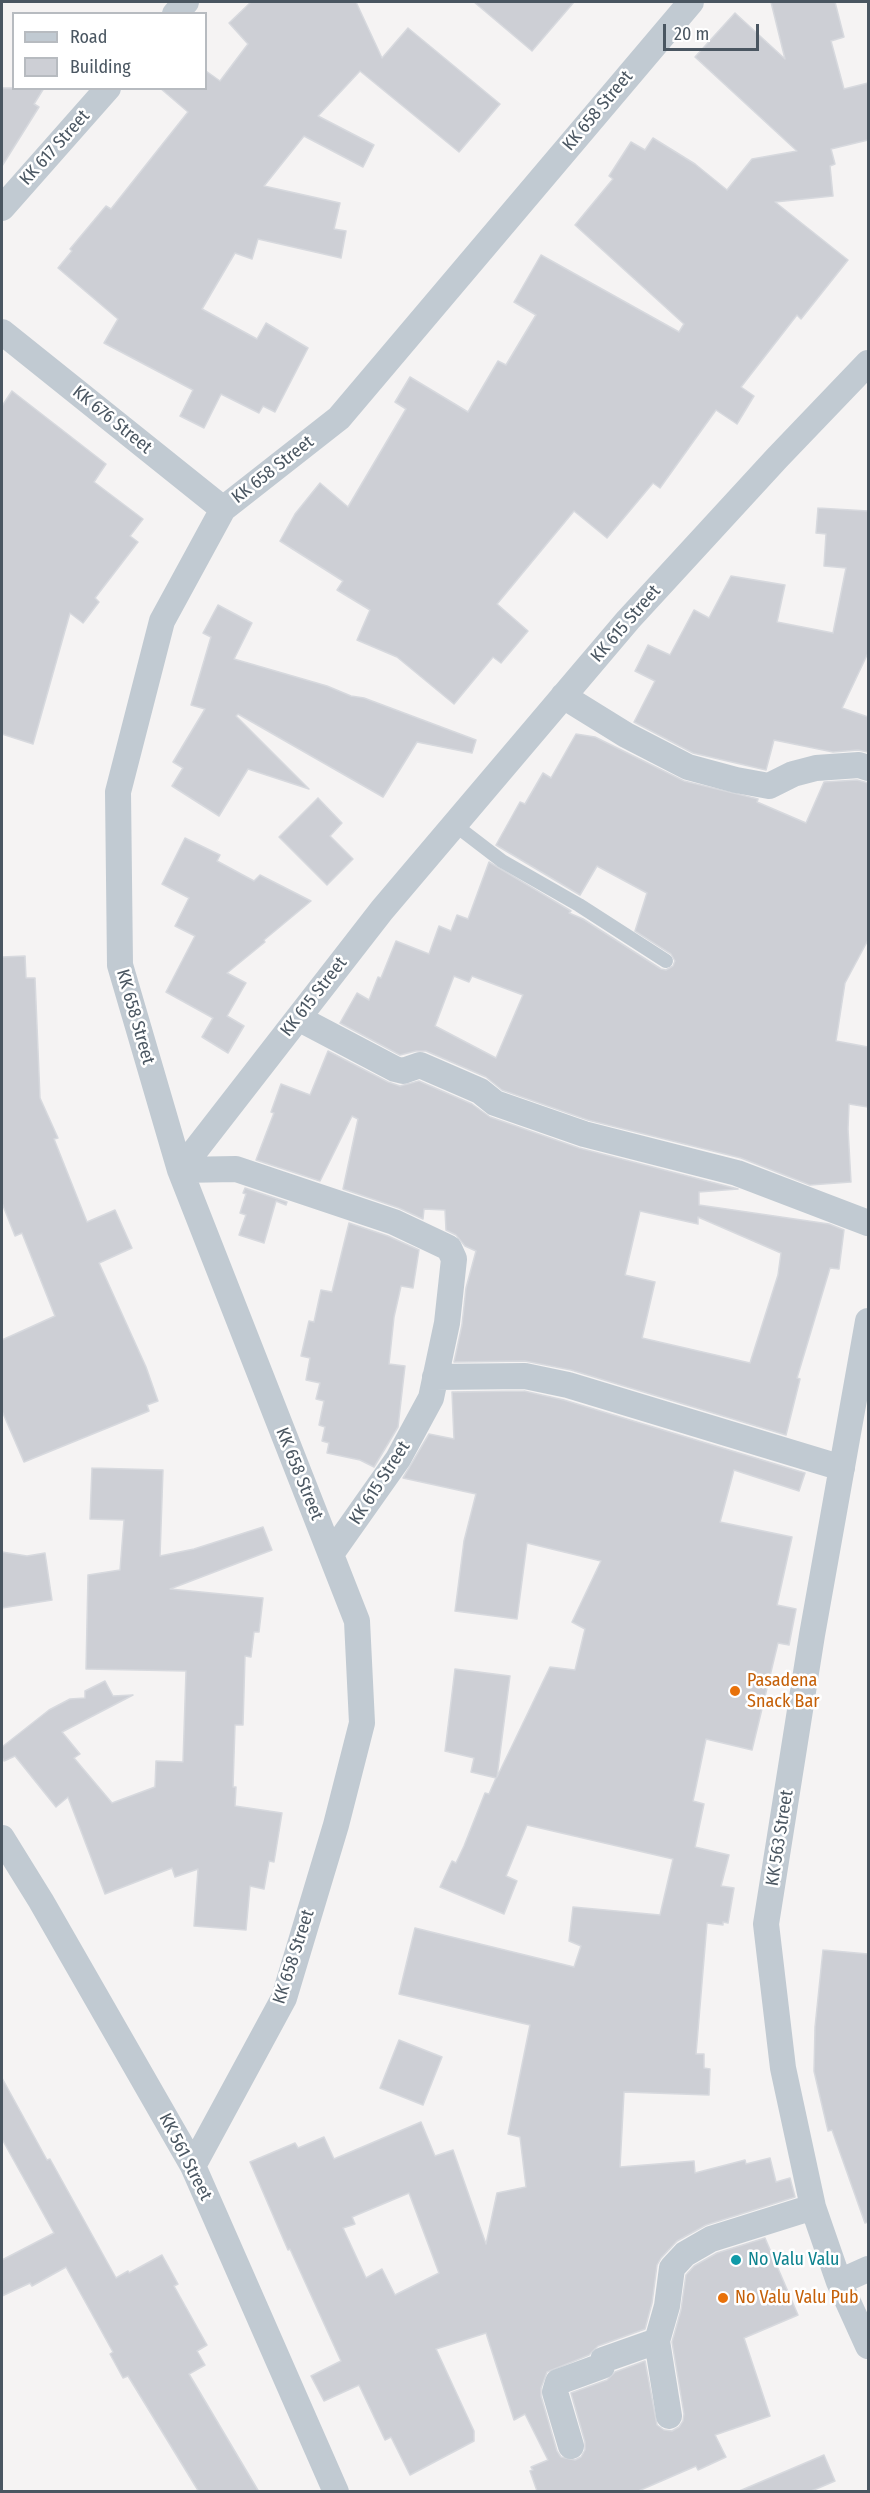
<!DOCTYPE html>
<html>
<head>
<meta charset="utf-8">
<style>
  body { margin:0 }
  #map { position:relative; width:870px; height:2493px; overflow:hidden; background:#f5f3f3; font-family:"Fira Sans Condensed",sans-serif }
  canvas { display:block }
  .frame { position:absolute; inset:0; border:3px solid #4a5661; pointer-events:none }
  .legend { position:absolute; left:12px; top:12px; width:195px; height:78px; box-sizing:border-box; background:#fff; border:2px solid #b7bbc0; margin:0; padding:8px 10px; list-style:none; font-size:18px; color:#4a5661 }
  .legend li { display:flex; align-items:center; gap:12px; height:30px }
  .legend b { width:30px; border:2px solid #b7bbc0 }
  .scale { position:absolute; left:663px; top:24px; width:96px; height:27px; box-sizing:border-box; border:3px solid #4a5661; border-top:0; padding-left:8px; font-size:18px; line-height:21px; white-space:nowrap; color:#4a5661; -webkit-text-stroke:4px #fff; paint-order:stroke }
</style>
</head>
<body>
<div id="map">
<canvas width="870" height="2493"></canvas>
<div class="frame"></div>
<ul class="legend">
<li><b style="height:8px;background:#c1cad2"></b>Road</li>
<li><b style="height:16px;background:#cdcfd5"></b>Building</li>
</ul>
<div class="scale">20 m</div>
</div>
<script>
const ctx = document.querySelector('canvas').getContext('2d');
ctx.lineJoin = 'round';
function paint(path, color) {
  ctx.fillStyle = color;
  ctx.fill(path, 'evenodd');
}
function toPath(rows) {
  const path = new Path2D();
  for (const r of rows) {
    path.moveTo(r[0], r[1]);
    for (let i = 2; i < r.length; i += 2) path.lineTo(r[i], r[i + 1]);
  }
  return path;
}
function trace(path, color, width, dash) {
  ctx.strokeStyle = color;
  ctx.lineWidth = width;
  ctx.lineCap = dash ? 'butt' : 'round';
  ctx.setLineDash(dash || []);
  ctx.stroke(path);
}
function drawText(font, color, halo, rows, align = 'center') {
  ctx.font = font + ' "Fira Sans Condensed",sans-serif';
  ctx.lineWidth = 5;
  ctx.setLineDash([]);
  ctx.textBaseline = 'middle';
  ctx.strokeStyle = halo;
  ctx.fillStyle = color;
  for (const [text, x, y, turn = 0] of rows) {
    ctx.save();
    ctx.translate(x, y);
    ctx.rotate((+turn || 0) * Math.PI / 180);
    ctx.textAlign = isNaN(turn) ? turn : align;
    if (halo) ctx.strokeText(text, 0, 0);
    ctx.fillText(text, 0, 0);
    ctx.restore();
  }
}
const building = toPath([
  [251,2,356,2,382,58,408,28,500,104,459,152,360,71,318,116,374,145,363,167,304,136,264,186,340,203,334,229,346,231,341,258,258,239,252,259,235,253,202,309,257,339,266,323,308,348,275,412,263,406,259,413,221,394,204,428,180,416,193,390,104,343,118,319,58,268,72,251,70,249,106,206,111,209,188,112,160,88,206,88,206,71,220,81,248,44,229,23,251,2],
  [474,2,574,2,532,51,474,2],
  [771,2,835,2,844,37,831,41,844,89,868,83,868,140,831,149,835,164,830,166,833,196,775,202,848,260,801,319,797,315,741,387,754,396,737,424,716,410,660,488,653,483,607,538,574,511,497,604,528,631,501,663,493,657,454,704,397,657,357,640,370,610,337,590,343,581,280,541,295,514,320,483,348,507,406,409,395,402,410,377,468,412,498,361,506,365,536,315,514,302,541,255,679,332,684,324,575,225,613,179,609,176,631,142,645,150,653,138,695,164,727,190,752,159,797,151,695,57,735,13,785,59,771,2],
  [2,88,44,88,34,104,39,107,2,166,2,88],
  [12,391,106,464,94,482,143,519,130,536,138,542,95,598,99,602,83,623,70,613,33,744,2,734,2,406,12,391],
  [818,508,868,511,868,653,842,708,868,717,868,752,858,750,833,752,774,740,766,770,693,753,634,722,655,681,635,671,648,645,670,655,694,610,709,618,731,576,785,585,777,622,833,633,846,568,824,566,826,534,816,533,818,508],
  [218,605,252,623,234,659,327,686,351,696,364,698,476,740,472,753,417,742,383,797,238,714,236,716,309,789,248,769,219,816,172,786,183,768,173,762,205,709,191,705,211,637,203,633,218,605],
  [576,734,595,737,684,781,758,799,757,802,806,823,824,782,857,780,868,783,868,940,845,983,836,1041,868,1047,868,1107,849,1104,848,1129,851,1182,810,1185,741,1158,588,1120,502,1090,486,1077,426,1051,416,1051,400,1055,340,1023,357,993,369,1000,378,977,381,978,396,941,429,954,439,926,451,931,457,915,468,919,489,862,571,911,569,913,583,919,661,969,666,970,673,966,675,961,671,954,635,931,647,893,597,866,580,895,496,845,520,802,525,804,543,773,551,778,576,734],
  [454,976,469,982,472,976,523,995,496,1058,435,1026,454,976],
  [318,798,342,823,330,836,353,859,327,885,279,837,318,798],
  [185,838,220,855,217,861,254,881,260,875,311,901,264,940,265,942,227,973,246,983,227,1016,244,1026,228,1053,202,1037,213,1018,166,992,195,936,175,926,189,898,162,884,185,838],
  [25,956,26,978,35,978,40,1098,58,1138,54,1139,87,1222,115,1210,132,1248,99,1263,146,1367,158,1401,147,1405,149,1411,24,1462,2,1411,2,1340,55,1316,22,1233,15,1236,2,1203,2,957,25,956],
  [328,1051,388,1082,400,1086,419,1081,472,1104,490,1117,579,1148,738,1189,699,1192,699,1205,829,1224,844,1230,839,1269,830,1268,797,1378,800,1379,786,1435,571,1370,525,1361,454,1362,462,1325,466,1288,476,1251,465,1246,456,1235,446,1230,445,1210,424,1209,423,1219,399,1208,343,1189,358,1119,352,1116,320,1181,256,1160,274,1113,271,1112,281,1084,310,1095,328,1051],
  [640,1211,698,1224,698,1217,781,1253,778,1275,750,1363,642,1338,655,1282,625,1275,640,1211],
  [245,1188,287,1202,286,1205,276,1201,264,1243,239,1235,246,1215,240,1213,246,1194,243,1193,245,1188],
  [349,1223,388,1236,419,1250,413,1288,401,1286,394,1317,389,1364,405,1366,398,1427,374,1467,360,1460,327,1453,329,1443,322,1441,325,1427,319,1425,324,1401,316,1399,320,1383,306,1380,310,1358,301,1356,309,1321,314,1322,321,1290,332,1292,349,1223],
  [524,1391,564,1400,805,1473,799,1491,734,1470,720,1522,792,1537,777,1605,796,1609,789,1645,778,1643,752,1750,706,1739,693,1801,704,1804,695,1847,729,1855,721,1886,734,1888,728,1923,723,1922,723,1925,707,1923,696,2054,704,2054,704,2068,710,2069,709,2095,624,2092,620,2167,694,2161,695,2173,745,2160,746,2164,770,2158,776,2182,790,2178,795,2197,706,2225,677,2241,661,2258,657,2265,652,2303,645,2329,598,2346,589,2355,547,2372,541,2388,541,2396,557,2451,561,2457,575,2460,581,2457,585,2450,585,2442,571,2393,607,2380,615,2372,645,2361,657,2425,664,2430,672,2431,679,2427,683,2421,684,2414,672,2342,681,2310,686,2275,694,2266,717,2253,765,2238,798,2315,744,2338,770,2416,715,2435,726,2457,698,2470,696,2466,636,2492,537,2491,530,2471,533,2470,531,2467,548,2460,525,2414,514,2420,486,2333,436,2349,474,2431,474,2441,410,2475,391,2437,385,2440,359,2385,324,2401,311,2376,341,2361,290,2249,288,2250,250,2162,295,2143,298,2148,324,2137,334,2159,421,2122,435,2156,453,2150,486,2244,497,2193,526,2187,520,2137,508,2134,530,2025,399,1994,415,1928,574,1967,581,1946,569,1941,573,1907,660,1915,673,1859,527,1825,506,1876,517,1881,504,1914,440,1887,452,1861,456,1863,464,1846,485,1793,489,1794,496,1778,471,1772,474,1758,445,1751,455,1669,510,1676,497,1777,550,1667,575,1670,585,1629,572,1622,601,1561,527,1543,517,1619,455,1611,464,1541,476,1494,403,1478,429,1434,454,1439,452,1392,524,1391],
  [409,2193,439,2273,395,2295,382,2269,366,2278,343,2228,355,2224,352,2217,409,2193],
  [92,1468,163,1470,160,1556,194,1549,263,1527,272,1550,170,1589,263,1598,259,1632,254,1632,251,1657,245,1656,243,1725,235,1725,233,1787,236,1787,235,1806,282,1813,274,1862,269,1861,264,1889,250,1886,246,1930,194,1926,198,1869,175,1877,172,1868,105,1894,68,1797,56,1807,15,1756,4,1761,2,1757,2,1747,49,1710,70,1699,85,1698,85,1691,105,1681,113,1696,133,1695,62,1732,80,1754,74,1758,112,1803,155,1787,156,1761,183,1762,186,1671,86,1669,88,1575,120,1570,124,1520,90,1519,92,1468],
  [2,1552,27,1556,45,1553,52,1600,2,1608,2,1552],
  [823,1950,868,1954,868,2222,865,2223,832,2130,828,2131,814,2071,815,2027,823,1950],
  [399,2040,442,2057,423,2105,380,2088,399,2040],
  [2,2078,47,2160,50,2159,116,2278,128,2271,129,2273,162,2255,178,2284,174,2286,207,2345,197,2351,205,2365,189,2374,259,2492,199,2492,128,2376,123,2378,110,2354,113,2352,66,2267,32,2286,30,2283,2,2296,2,2260,54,2233,2,2139,2,2078],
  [824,2455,835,2481,809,2492,737,2492,824,2455]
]);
const lane = toPath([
  [455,825,502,861,579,905,666,961]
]);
const street = toPath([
  [175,14,186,2],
  [2,208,108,88],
  [2,332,223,509],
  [563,696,626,735,688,767,736,780,769,786,793,774,816,768,859,765,868,768],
  [298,1018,395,1069,403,1071,420,1065,480,1091,495,1103,584,1134,737,1173,868,1223],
  [868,1321,812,1635,766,1924,783,2068,813,2207,839,2282,868,2346],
  [435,1377,525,1376,568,1385,842,1468],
  [331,1554,398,1459,431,1398,447,1323,454,1259,449,1248,394,1222,236,1169,180,1170,382,910,628,620,777,458,868,363],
  [2,1838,41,1901,193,2166,336,2492],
  [193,2166,284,1998,336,1825,362,1723,357,1621,180,1170,120,965,118,792,162,621,223,509,339,418,691,2],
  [839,2282,868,2269],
  [669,2416,657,2341,667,2306,672,2268,685,2254,711,2239,813,2207],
  [571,2446,555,2392,558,2382,602,2366,603,2360,657,2341]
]);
const markers = [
  [735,1691,6,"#e8710a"],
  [736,2260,6,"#0f9aa8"],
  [723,2298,6,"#e8710a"]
];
const streetNames = [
  ["KK 658 Street",598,111,-50],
  ["KK 617 Street",55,148,-48],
  ["KK 676 Street",112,420,39],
  ["KK 658 Street",273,470,-38],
  ["KK 615 Street",626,624,-49],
  ["KK 615 Street",314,997,-52],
  ["KK 658 Street",135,1017,74],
  ["KK 658 Street",299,1474,68],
  ["KK 615 Street",380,1483,-57],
  ["KK 563 Street",780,1838,-81],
  ["KK 658 Street",294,1957,-72],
  ["KK 561 Street",185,2157,63]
];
const foodNames = [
  ["Pasadena",747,1681],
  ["Snack Bar",747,1702],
  ["No Valu Valu Pub",735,2298]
];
const cultureNames = [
  ["No Valu Valu",748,2260]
];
paint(building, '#cdcfd5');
trace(building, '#d7d9de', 1.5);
trace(lane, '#c1cad2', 14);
trace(street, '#c1cad2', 26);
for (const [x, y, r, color] of markers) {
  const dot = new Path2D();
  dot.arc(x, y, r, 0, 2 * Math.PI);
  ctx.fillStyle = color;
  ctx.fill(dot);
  trace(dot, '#fff', 2);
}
drawText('18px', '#4a5661', '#fff', streetNames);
drawText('18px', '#c56008', '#fff', foodNames, 'left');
drawText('18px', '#0d838f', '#fff', cultureNames, 'left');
</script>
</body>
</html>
